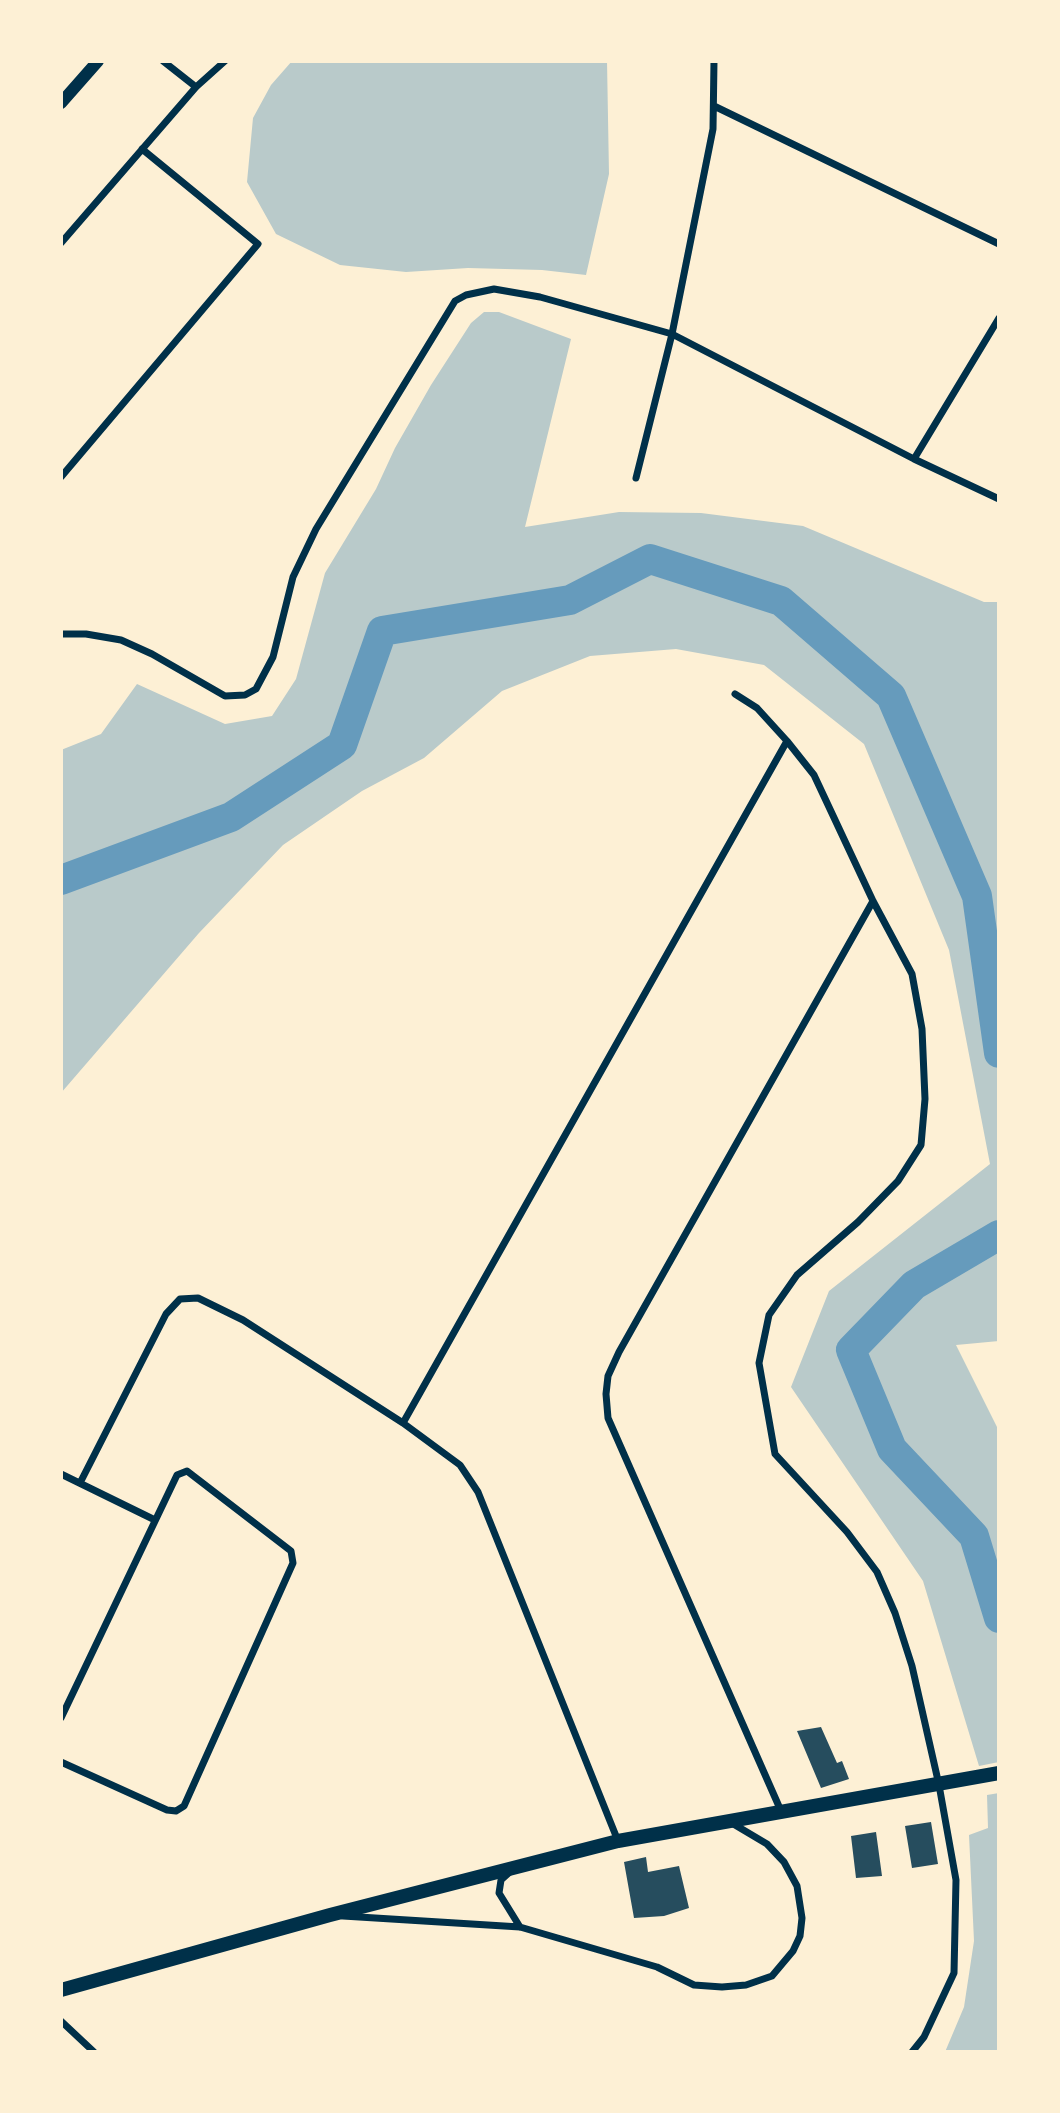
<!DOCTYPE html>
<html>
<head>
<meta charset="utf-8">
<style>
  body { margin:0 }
  #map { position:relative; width:1060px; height:2113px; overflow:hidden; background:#fdf0d5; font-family:"Public Sans",sans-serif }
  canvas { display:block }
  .frame { position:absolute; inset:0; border:63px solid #fdf0d5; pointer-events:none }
</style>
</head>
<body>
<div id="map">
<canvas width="1060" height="2113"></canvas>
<div class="frame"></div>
</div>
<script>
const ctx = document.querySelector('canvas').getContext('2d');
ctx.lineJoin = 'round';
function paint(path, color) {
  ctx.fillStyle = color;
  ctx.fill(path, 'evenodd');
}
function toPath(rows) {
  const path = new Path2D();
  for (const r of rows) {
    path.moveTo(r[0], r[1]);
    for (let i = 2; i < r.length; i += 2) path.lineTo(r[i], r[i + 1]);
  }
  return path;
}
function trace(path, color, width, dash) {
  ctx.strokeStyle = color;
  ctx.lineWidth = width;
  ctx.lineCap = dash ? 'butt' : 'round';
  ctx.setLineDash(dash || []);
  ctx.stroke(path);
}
const green = toPath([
  [292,61,607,61,609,174,586,275,542,270,468,268,406,272,340,265,276,234,247,182,253,118,271,85],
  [484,312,499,312,571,339,525,527,619,512,701,513,803,526,984,602,999,602,999,1341,956,1345,999,1431,999,1762,979,1766,923,1581,791,1387,829,1291,990,1164,949,950,864,744,764,665,676,649,590,656,502,691,424,758,362,791,283,845,199,933,61,1093,61,750,101,734,137,684,225,724,272,716,296,679,325,573,376,489,395,448,431,385,471,323],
  [999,1793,999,2052,945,2052,964,2007,974,1941,969,1835,988,1828,987,1795]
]);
const river = toPath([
  [61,880,231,817,342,745,382,631,570,600,650,559,781,601,891,696,977,896,999,1053],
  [999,1235,914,1285,851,1350,892,1449,974,1536,999,1618]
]);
const building = toPath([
  [821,1727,837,1763,842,1761,849,1779,821,1788,797,1731],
  [931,1822,938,1864,912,1868,905,1826],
  [876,1832,882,1876,856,1878,851,1836],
  [646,1857,648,1872,679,1866,689,1908,664,1916,634,1918,624,1862]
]);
const minor = toPath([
  [163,61,196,87],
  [714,106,999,244],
  [61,243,196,87,225,61],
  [914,459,999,318],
  [61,477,258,244,142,149],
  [636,478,672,334,713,129,714,61],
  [61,634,86,634,121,640,152,654,225,696,245,695,256,689,273,657,293,577,316,529,455,301,466,295,494,289,540,297,672,334,914,459,999,499],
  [735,694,757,708,787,741,814,775,873,901,912,974,922,1029,925,1099,921,1145,898,1181,858,1222,797,1275,769,1315,759,1363,775,1454,847,1532,877,1572,895,1613,912,1666,939,1785,956,1880,954,1973,924,2037,912,2052],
  [403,1423,787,741],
  [61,1474,155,1520],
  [80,1483,166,1314,180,1299,198,1298,243,1320,403,1423,460,1465,478,1492,618,1841],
  [61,1718,177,1475,187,1471,291,1551,293,1563,184,1806,176,1811,167,1810,61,1762],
  [781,1811,608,1418,606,1394,608,1376,619,1352,873,901],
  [511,1871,501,1880,499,1893,520,1927],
  [343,1916,520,1927,657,1967,694,1985,722,1987,746,1985,772,1976,793,1951,800,1936,802,1918,797,1886,784,1862,767,1844,730,1822],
  [61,2021,94,2052]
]);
const tertiary = toPath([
  [61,103,98,61]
]);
const secondary = toPath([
  [61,1990,330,1915,618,1841,999,1773]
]);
paint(green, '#b9caca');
trace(river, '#669bbc', 30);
paint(building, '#264d5e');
trace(minor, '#003049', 7);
trace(tertiary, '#003049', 12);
trace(secondary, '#003049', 14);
</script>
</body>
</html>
